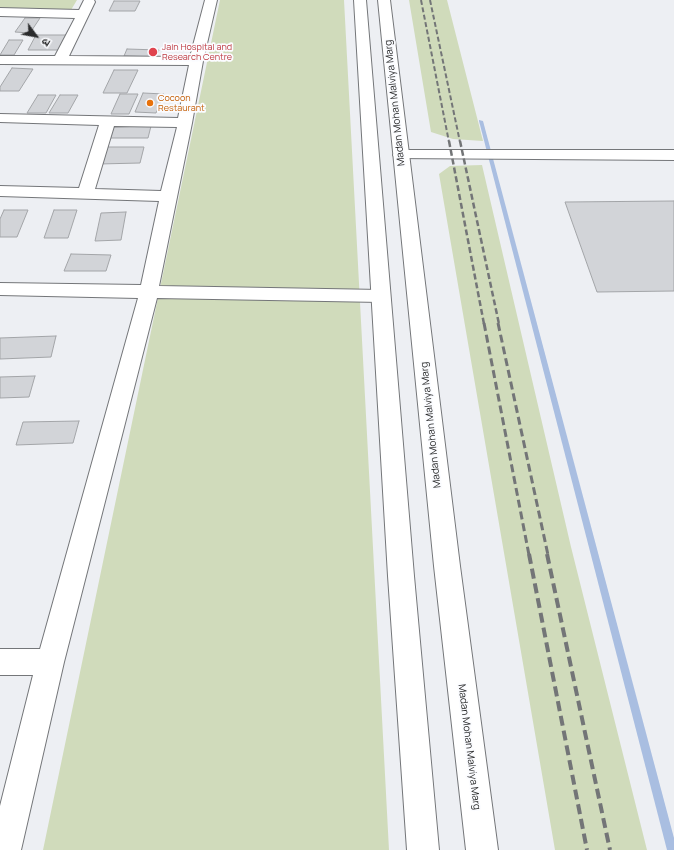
<!DOCTYPE html>
<html>
<head>
<meta charset="utf-8">
<style>
  body { margin:0 }
  #map { position:relative; width:674px; height:850px; overflow:hidden; background:#edeff3; font-family:Manrope,"Noto Sans Devanagari",sans-serif }
  canvas { display:block }
  .north { position:absolute; left:16px; top:16px; width:40px; height:40px; -webkit-text-stroke:3px #fbfcff; paint-order:stroke; rotate:122deg; font-size:11px; font-weight:700; line-height:16px; text-align:center; color:#2a2b2c }
  .north::after { content:''; display:block; margin:auto; width:14px; height:18px; background:#2a2b2c; clip-path:polygon(50% 0,100% 100%,50% 72%,0 100%) }
</style>
</head>
<body>
<div id="map">
<canvas width="674" height="850"></canvas>
<div class="north">उ</div>
</div>
<script>
const ctx = document.querySelector('canvas').getContext('2d');
ctx.lineJoin = 'round';
function paint(path, color) {
  ctx.fillStyle = color;
  ctx.fill(path, 'evenodd');
}
function toPath(rows) {
  const path = new Path2D();
  for (const r of rows) {
    path.moveTo(r[0], r[1]);
    for (let i = 2; i < r.length; i += 2) path.lineTo(r[i], r[i + 1]);
  }
  return path;
}
function trace(path, color, width, dash) {
  ctx.strokeStyle = color;
  ctx.lineWidth = width;
  ctx.lineCap = dash ? 'butt' : 'round';
  ctx.setLineDash(dash || []);
  ctx.stroke(path);
}
function drawText(font, color, halo, rows, align = 'center') {
  ctx.font = font + ' Manrope,sans-serif';
  ctx.lineWidth = 3.5;
  ctx.setLineDash([]);
  ctx.textBaseline = 'middle';
  ctx.strokeStyle = halo;
  ctx.fillStyle = color;
  for (const [text, x, y, turn = 0] of rows) {
    ctx.save();
    ctx.translate(x, y);
    ctx.rotate((+turn || 0) * Math.PI / 180);
    ctx.textAlign = isNaN(turn) ? turn : align;
    if (halo) ctx.strokeText(text, 0, 0);
    ctx.fillText(text, 0, 0);
    ctx.restore();
  }
}
const green = toPath([
  [0,0,77,0,71,10,0,8],
  [220,0,344,0,389,850,43,850],
  [409,0,447,0,483,141,453,139,431,132],
  [482,165,571,547,647,850,555,850,439,174,450,166]
]);
const stream = toPath([
  [479,120,483,121,674,838,674,850,667,850,479,121,479,120]
]);
const building = toPath([
  [114,1,140,1,135,11,109,11,114,1],
  [25,18,40,18,30,33,15,32,25,18],
  [36,35,69,35,62,50,28,50,36,35],
  [9,40,23,40,14,55,0,55,9,40],
  [127,49,159,50,156,57,124,56,127,49],
  [12,68,33,69,19,91,0,91,0,87,12,68],
  [114,70,138,70,127,93,103,93,114,70],
  [143,93,164,94,156,113,135,112,143,93],
  [120,94,138,94,129,114,111,114,120,94],
  [38,95,56,95,46,113,27,113,38,95],
  [60,95,78,95,68,113,49,113,60,95],
  [151,126,148,138,110,138,114,127,151,126],
  [105,147,144,147,140,163,99,164,105,147],
  [674,201,674,291,597,292,565,202,674,201],
  [4,210,28,210,17,237,0,237,0,219,4,210],
  [54,210,77,210,68,238,44,238,54,210],
  [126,212,121,240,95,241,101,213,126,212],
  [71,254,111,255,106,271,64,271,71,254],
  [56,336,51,357,0,359,0,338,56,336],
  [35,376,29,397,0,398,0,377,35,376],
  [79,421,73,443,16,445,23,422,79,421]
]);
const minor = toPath([
  [84,0,94,0,95,2,69,56,190,57,205,0,217,0,203,61,192,123,159,286,381,290,388,292,390,296,388,300,381,302,157,298,64,662,21,850,0,850,0,806,33,675,0,675,0,649,40,649,138,298,0,295,0,283,141,285,159,201,0,196,0,186,79,188,99,125,0,122,0,114,178,118,189,65,0,64,0,56,55,56,75,18,0,16,0,8,79,10,84,0],
  [114,126,177,127,161,191,95,189,114,126],
  [401,150,674,150,674,160,395,158,393,155,395,152,401,150]
]);
const major = toPath([
  [354,0,366,0,414,576,439,850,407,850,388,576,354,0],
  [378,0,390,0,460,566,498,850,466,850,434,566,378,0]
]);
const railFar3 = toPath([
  [421,0,449,142],
  [430,0,460,142]
]);
const railFar2 = toPath([
  [449,141,484,324],
  [460,141,499,324]
]);
const railFar1 = toPath([
  [484,323,529,555],
  [498,323,548,555]
]);
const rail = toPath([
  [529,554,587,850],
  [547,554,610,850]
]);
const markers = [
  [153,52,5,"#e0444e"],
  [150,103,4,"#e8710a"]
];
const farHealthnames = [
  ["Jain Hospital and",162,47],
  ["Research Centre",162,57]
];
const farFoodnames = [
  ["Cocoon",158,98],
  ["Restaurant",158,108]
];
const streetNames = [
  ["Madan Mohan Malviya Marg",395,103,-96],
  ["Madan Mohan Malviya Marg",431,425,-96],
  ["Madan Mohan Malviya Marg",469,747,83]
];
paint(green, '#d0dbbb');
paint(stream, '#a9bee1');
paint(building, '#d2d4d8');
trace(building, '#a3a5a8', 1);
trace(minor, '#747679', 2);
trace(major, '#747679', 2);
paint(minor, '#fff');
paint(major, '#fff');
trace(railFar3, '#737577', 2, [5, 2.5]);
trace(railFar2, '#737577', 2.5, [6, 3]);
trace(railFar1, '#737577', 3, [8, 4]);
trace(rail, '#737577', 4, [10, 5]);
for (const [x, y, r, color] of markers) {
  const dot = new Path2D();
  dot.arc(x, y, r, 0, 2 * Math.PI);
  ctx.fillStyle = color;
  ctx.fill(dot);
  trace(dot, '#fbfcff', 1.5);
}
drawText('9px', '#be3a42', '#fbfcff', farHealthnames, 'left');
drawText('9px', '#c56008', '#fbfcff', farFoodnames, 'left');
drawText('10px', '#2a2b2c', '#fbfcff', streetNames);
</script>
</body>
</html>
